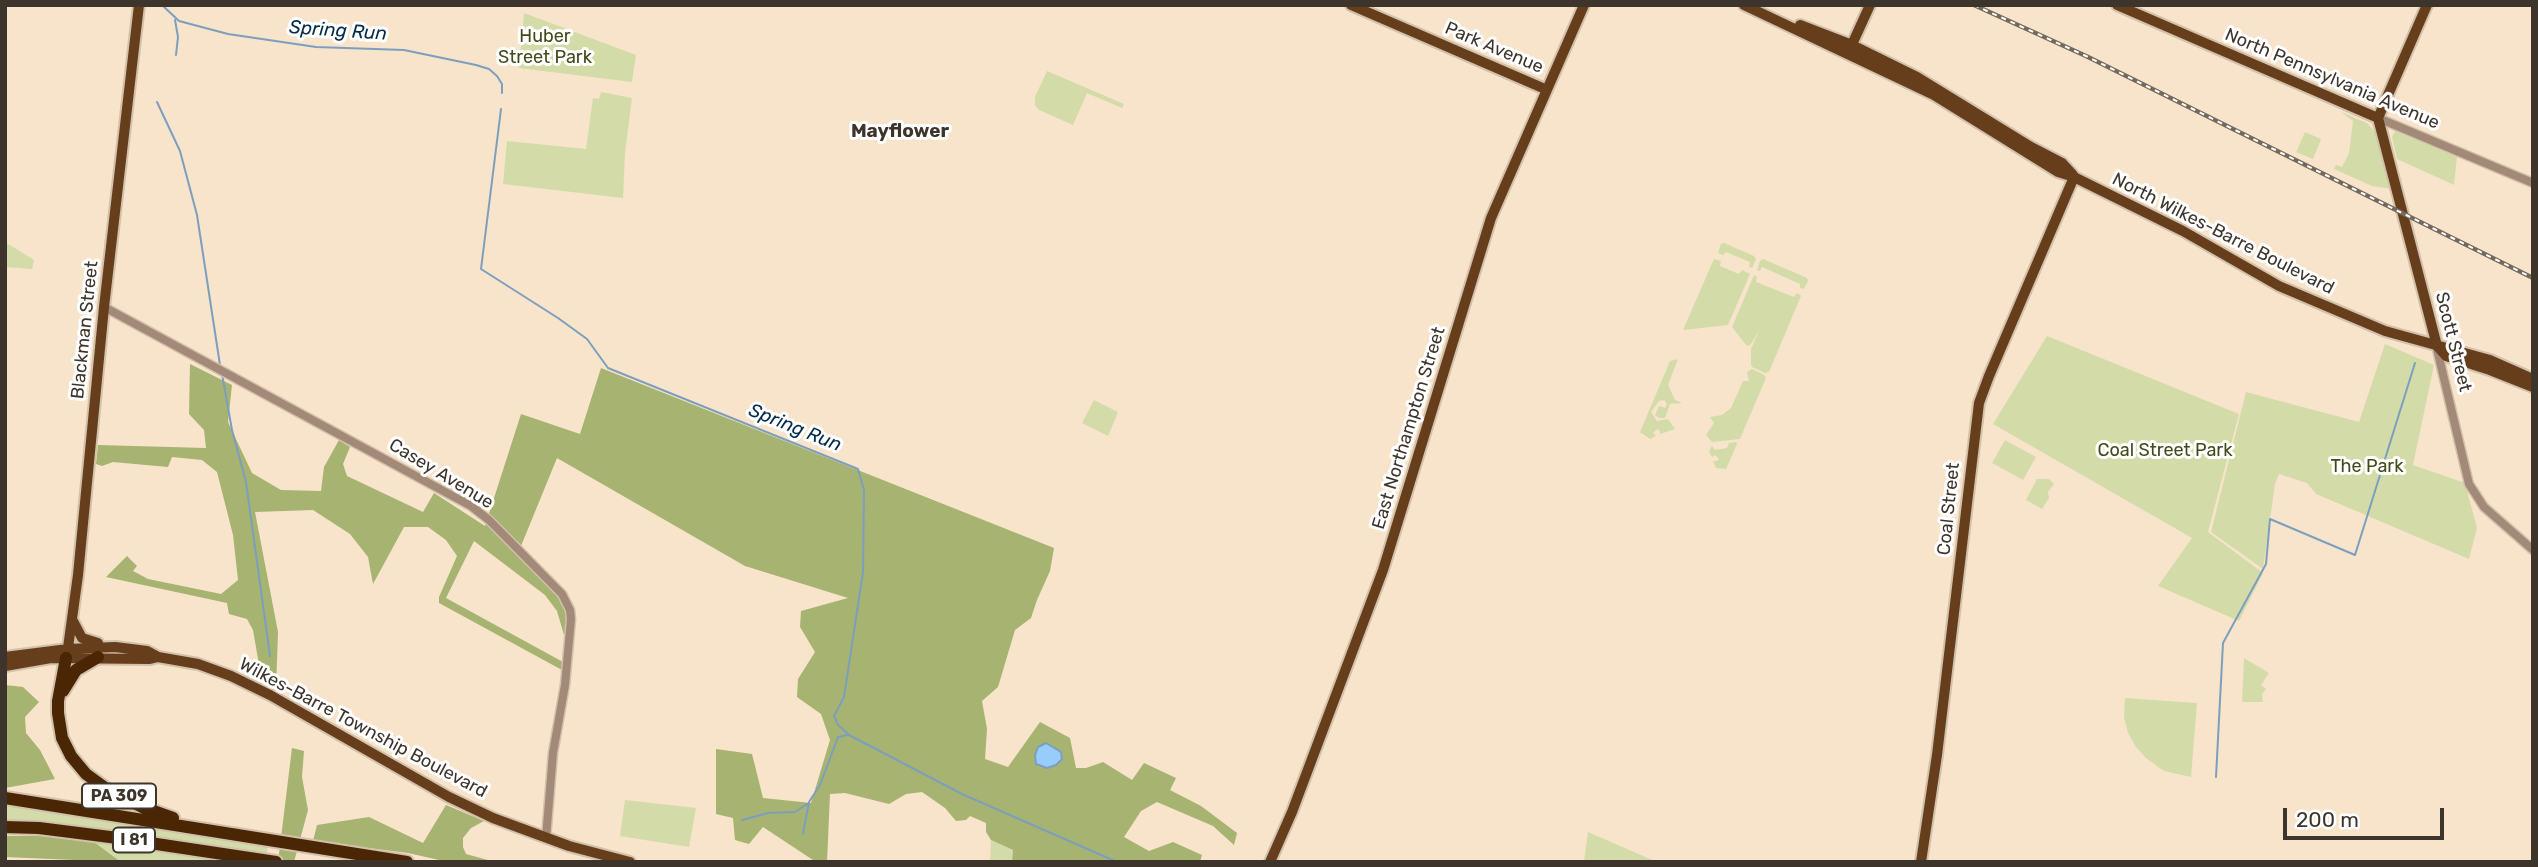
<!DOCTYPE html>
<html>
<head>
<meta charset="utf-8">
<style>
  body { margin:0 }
  #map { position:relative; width:2538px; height:867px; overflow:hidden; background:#f7e4cb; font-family:Rubik,sans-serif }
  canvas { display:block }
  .frame { position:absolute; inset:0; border:7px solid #3d352c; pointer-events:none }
  .scale { position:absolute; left:2283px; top:808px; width:161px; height:32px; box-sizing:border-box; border:4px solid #3d352c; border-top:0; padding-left:9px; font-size:21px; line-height:24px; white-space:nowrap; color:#3d352c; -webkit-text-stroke:5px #fff; paint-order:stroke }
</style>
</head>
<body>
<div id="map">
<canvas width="2538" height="867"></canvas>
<div class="frame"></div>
<div class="scale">200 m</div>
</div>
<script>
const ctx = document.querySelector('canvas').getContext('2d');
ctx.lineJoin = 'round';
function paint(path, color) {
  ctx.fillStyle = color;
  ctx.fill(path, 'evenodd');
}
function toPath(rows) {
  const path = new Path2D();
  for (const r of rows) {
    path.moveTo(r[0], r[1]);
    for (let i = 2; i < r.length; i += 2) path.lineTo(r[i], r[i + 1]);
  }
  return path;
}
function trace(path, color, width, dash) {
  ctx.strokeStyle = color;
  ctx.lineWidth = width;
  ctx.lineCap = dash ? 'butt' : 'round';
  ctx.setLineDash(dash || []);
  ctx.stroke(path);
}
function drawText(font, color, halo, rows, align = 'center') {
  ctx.font = font + ' Rubik,sans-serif';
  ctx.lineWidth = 6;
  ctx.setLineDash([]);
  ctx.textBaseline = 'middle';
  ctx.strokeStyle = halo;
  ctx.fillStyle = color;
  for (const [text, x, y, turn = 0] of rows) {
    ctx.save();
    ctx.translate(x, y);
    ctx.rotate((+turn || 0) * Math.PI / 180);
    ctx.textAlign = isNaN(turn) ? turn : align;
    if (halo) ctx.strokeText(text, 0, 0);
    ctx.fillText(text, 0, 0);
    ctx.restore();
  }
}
const green = toPath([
  [524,13,636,55,632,82,519,68],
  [1047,71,1124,104,1122,108,1087,93,1073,125,1039,110,1035,105,1035,97],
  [601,92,632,98,625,153,623,198,503,184,507,141,586,149,593,98,599,99],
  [2341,112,2367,123,2375,132,2391,189,2372,186,2334,169,2336,165,2342,167,2349,153,2353,121],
  [2395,131,2457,157,2454,185,2397,159,2392,137],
  [2305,132,2321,139,2313,159,2296,152],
  [5,242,34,260,32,269,5,267],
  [1724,243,1754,256,1756,259,1752,268,1749,267,1750,262,1726,252,1723,255,1718,253,1721,244],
  [1714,259,1721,261,1720,266,1739,274,1742,270,1750,274,1728,325,1683,330],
  [1763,259,1807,278,1808,281,1804,289,1800,288,1800,284,1762,267,1760,271,1757,270,1760,261],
  [1754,275,1757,277,1756,282,1794,297,1797,293,1801,296,1769,372,1765,373,1752,367,1751,364,1751,349,1759,331,1751,344,1747,346,1732,327],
  [2047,336,2239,414,2208,532,2263,573,2239,621,2158,586,2192,538,1993,424],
  [2385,344,2434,365,2413,465,2465,483,2477,528,2469,559,2316,494,2307,483,2279,474,2275,484,2263,569,2211,532,2246,392,2359,422],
  [1678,359,1668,385,1675,400,1682,403,1670,404,1665,418,1659,418,1655,415,1659,406,1665,408,1667,404,1664,400,1659,401,1651,412,1657,421,1668,419,1675,429,1660,434,1660,431,1657,429,1653,433,1656,436,1650,439,1640,432,1670,361],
  [1752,369,1764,375,1766,378,1740,439,1712,442,1706,435,1714,423,1710,417,1722,415,1731,408,1743,381,1749,381,1747,372],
  [1094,400,1118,412,1108,436,1082,423],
  [2005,440,2036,457,2023,480,1992,463],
  [1736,442,1737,444,1726,469,1716,468,1713,461,1717,461,1719,459,1715,455,1712,457,1709,451,1712,446,1715,450,1727,448,1729,443],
  [2037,479,2049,479,2054,484,2048,492,2049,498,2042,509,2026,500],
  [2244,658,2269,673,2261,685,2266,689,2262,694,2263,702,2242,702],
  [2125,698,2197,703,2191,777,2164,771,2146,758,2136,747,2128,733,2124,717],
  [5,800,268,842,267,855,44,823,5,820],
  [625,800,696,808,689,847,620,836],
  [1588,832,1657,862,1584,862],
  [991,840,1013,850,1012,862,990,862],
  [94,842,244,862,121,862]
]);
const forest = toPath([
  [190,364,232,385,228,422,252,473,281,490,321,491,324,467,339,440,350,447,343,464,347,476,423,512,434,493,485,526,521,414,580,434,601,368,1054,548,1050,571,1037,600,1031,618,1015,630,998,687,982,701,987,729,985,759,1008,767,1040,722,1070,738,1076,768,1086,768,1103,762,1132,780,1144,763,1176,778,1170,790,1201,806,1237,833,1234,845,1213,826,1157,802,1141,811,1124,837,1149,851,1173,842,1202,855,1200,862,1012,862,1013,850,991,840,986,832,986,823,970,816,966,820,956,821,945,808,922,792,906,794,889,804,845,793,830,794,827,862,816,862,763,827,749,844,735,840,733,818,716,814,716,749,752,754,763,798,811,803,830,740,821,714,797,697,798,679,815,652,800,627,801,611,848,598,745,566,557,458,521,546,563,602,568,617,566,642,557,611,545,595,474,541,446,598,563,662,562,670,439,603,439,597,457,556,446,540,428,527,404,527,373,584,368,557,350,534,313,510,255,512,278,632,276,689,262,682,253,630,247,619,229,614,227,603,106,577,127,556,137,566,133,571,148,579,221,594,238,580,233,535,217,472,202,460,172,457,168,467,113,462,102,466,96,464,98,445,206,448,204,430,189,414],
  [5,685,23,687,39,702,25,717,26,733,40,750,55,779,5,788],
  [292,748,304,751,302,777,308,810,294,862,278,862],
  [446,805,484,821,471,828,463,838,463,847,466,854,495,862,448,862,408,853,313,841,317,825,369,817,423,843],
  [5,836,42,836,94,842,121,862,5,857]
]);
const water = toPath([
  [1046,743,1061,752,1062,759,1056,765,1047,768,1036,764,1035,755,1038,747,1046,743]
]);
const stream = toPath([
  [162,5,179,21,228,34,316,47,404,50,476,65,489,69,497,76,502,84,502,93],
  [175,20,178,37,176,55],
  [157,102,180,151,197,215,220,365],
  [501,109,481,269,558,318,587,339,608,368,858,469,864,490,863,572,844,697,834,716,838,725,849,735,962,794,1117,862],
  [222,374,232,430,246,482,270,656],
  [2216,777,2223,643,2266,564,2270,519,2355,555,2415,363],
  [742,820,768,813,795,812,807,804],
  [803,834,809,802,820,785,838,737,847,735]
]);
const minor = toPath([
  [2378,118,2533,183],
  [104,307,471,506,489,520,562,594,570,610,571,619,565,685,553,753,546,838],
  [2437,349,2469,484,2484,507,2533,550]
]);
const major = toPath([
  [1351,5,1545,89],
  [1744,5,1934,95,2058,172,2074,177,2183,231,2279,286,2385,331,2490,360,2533,379],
  [2117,5,2378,118],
  [1800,25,1852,45,1917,77,2031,147,2062,163,2073,175],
  [1849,51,1870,5],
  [2378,118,2437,346,2446,356,2490,370,2533,387],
  [2378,118,2427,5],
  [73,621,82,638,98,643],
  [67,655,78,575,104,307,139,5],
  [5,657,68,649,115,647,147,651,158,657,198,664,231,676,270,695,449,797,493,818,569,846,630,862],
  [5,666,51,658,150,659,158,657],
  [1270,862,1292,812,1383,570,1491,218,1584,5],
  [1921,862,1937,755,1979,403,1989,376,2074,177]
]);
const highway = toPath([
  [66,658,58,701,58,713,62,738,71,756,86,774,108,790,142,807,173,818],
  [63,691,76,670,98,657],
  [5,798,407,862],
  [5,827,39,828,110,837,276,862]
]);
const rail = toPath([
  [1974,5,2086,56,2533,278]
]);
const shields = [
  [119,796,74],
  [134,840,42]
];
const shieldNames = [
  ["PA 309",119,796],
  ["I 81",134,840]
];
const parkNames = [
  ["Huber",545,37],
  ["Street Park",545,58],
  ["Coal Street Park",2165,451],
  ["The Park",2367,467]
];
const streetNames = [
  ["Park Avenue",1494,48,23],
  ["North Pennsylvania Avenue",2332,79,23],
  ["North Wilkes-Barre Boulevard",2223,234,27],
  ["Blackman Street",85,330,-84],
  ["Scott Street",2453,342,76],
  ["East Northampton Street",1409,428,-73],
  ["Casey Avenue",441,474,31],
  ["Coal Street",1949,509,-84],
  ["Wilkes-Barre Township Boulevard",363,728,28]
];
const waterNames = [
  ["Spring Run",338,31,4],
  ["Spring Run",795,428,22]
];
const neighbourhoodNames = [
  ["Mayflower",900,132]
];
paint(green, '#d3dca8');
paint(forest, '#a7b371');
paint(water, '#97ccfd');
trace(water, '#7c9fbe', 2);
trace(stream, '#7c9fbe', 2);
trace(minor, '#d2c1ab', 11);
trace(major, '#d2c1ab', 14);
trace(highway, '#d2c1ab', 16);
trace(minor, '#a38a78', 8);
trace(major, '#673e1b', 10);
trace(highway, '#4b2604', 12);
trace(rail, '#75695b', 4.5);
trace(rail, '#fff', 2, [5]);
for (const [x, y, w] of shields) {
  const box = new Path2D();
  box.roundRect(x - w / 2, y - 12.5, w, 25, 5);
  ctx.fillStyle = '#fff';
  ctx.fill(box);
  trace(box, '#3d352c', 2);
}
drawText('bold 16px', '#3d352c', null, shieldNames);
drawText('18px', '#434a19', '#fff', parkNames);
drawText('18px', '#3d352c', '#fff', streetNames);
drawText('italic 19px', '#032c4b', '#fff', waterNames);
drawText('bold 19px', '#3d352c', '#fff', neighbourhoodNames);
</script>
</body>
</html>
